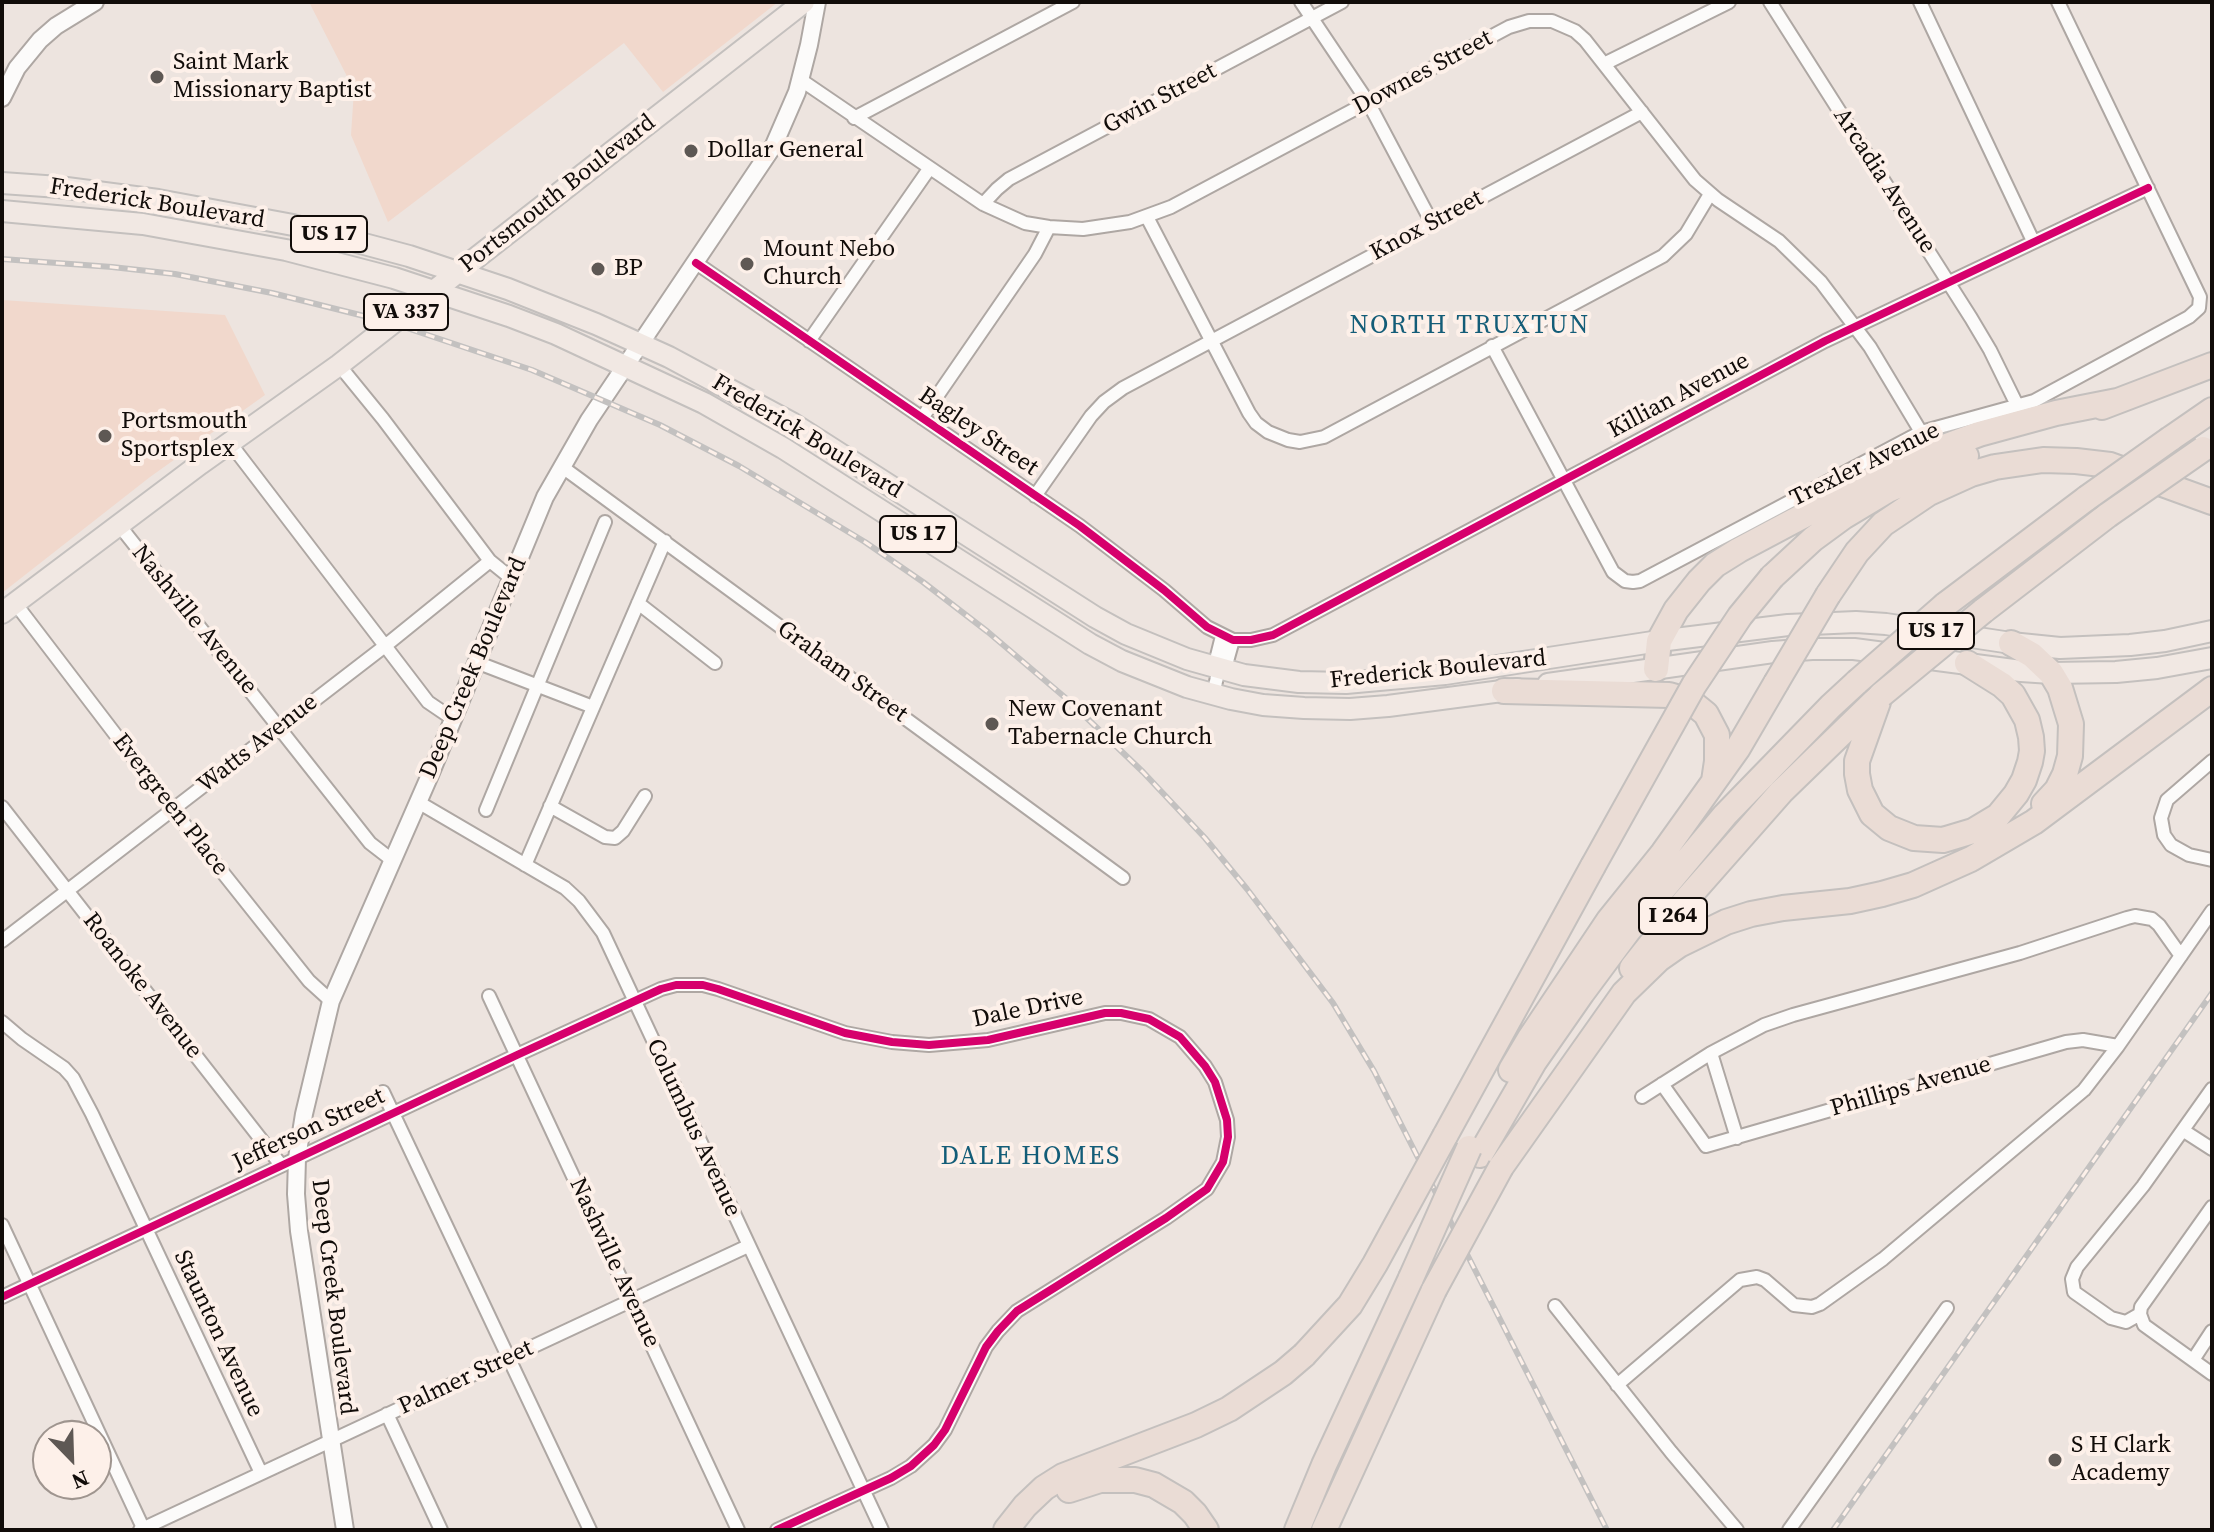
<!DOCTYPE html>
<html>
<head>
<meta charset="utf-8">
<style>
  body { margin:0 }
  #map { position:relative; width:2214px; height:1532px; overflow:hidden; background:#ede4df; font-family:"Source Serif 4",serif }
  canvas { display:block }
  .frame { position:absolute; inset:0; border:4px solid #110c09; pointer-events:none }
  .north { position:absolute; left:32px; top:1420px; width:80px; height:80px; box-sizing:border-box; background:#fdf0e9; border:2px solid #9f958f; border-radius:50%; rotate:157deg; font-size:22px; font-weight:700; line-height:32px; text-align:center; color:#110c09 }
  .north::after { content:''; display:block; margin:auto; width:28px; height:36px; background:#5e5854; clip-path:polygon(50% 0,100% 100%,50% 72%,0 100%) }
</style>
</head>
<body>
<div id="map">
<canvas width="2214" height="1532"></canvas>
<div class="frame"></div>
<div class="north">N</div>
</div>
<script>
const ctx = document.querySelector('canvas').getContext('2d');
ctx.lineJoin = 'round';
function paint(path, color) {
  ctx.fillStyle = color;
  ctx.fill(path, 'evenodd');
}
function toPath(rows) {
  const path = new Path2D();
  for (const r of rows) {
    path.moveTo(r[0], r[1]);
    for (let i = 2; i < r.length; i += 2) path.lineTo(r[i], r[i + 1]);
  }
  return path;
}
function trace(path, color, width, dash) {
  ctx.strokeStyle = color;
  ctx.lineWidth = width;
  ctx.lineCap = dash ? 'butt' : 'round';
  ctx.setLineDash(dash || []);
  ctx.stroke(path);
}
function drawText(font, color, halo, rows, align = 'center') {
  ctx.font = font + ' "Source Serif 4",serif';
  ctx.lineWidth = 8;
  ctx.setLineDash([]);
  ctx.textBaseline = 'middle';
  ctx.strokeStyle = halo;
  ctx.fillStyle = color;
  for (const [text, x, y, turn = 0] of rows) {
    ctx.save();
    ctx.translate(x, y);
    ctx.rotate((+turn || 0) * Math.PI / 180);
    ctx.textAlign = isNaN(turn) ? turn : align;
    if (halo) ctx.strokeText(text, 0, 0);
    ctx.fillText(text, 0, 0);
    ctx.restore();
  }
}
const green = toPath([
  [309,2,778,2,663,92,624,43,388,222,351,135,354,90],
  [2,300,225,315,265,395,150,477,2,593]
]);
const minor = toPath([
  [1301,2,1368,102,1432,223],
  [1770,2,1971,318,1990,350,2017,405],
  [1920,2,2033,241],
  [1604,64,1729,2],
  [801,80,983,204,1025,223,1049,227,1083,229,1130,222,1171,207,1509,27,1529,21,1552,21,1575,31,1585,40,1695,180,1718,200,1779,241,1821,282,1870,347,1921,432],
  [854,118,1073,2],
  [983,204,997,189,1009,179,1342,2],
  [1147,217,1249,413,1256,423,1268,432,1288,440,1300,442,1324,437,1663,256,1686,234,1710,194],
  [696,263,1080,526,1164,590,1207,627,1233,640,1251,640,1273,635,1825,341,2148,188],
  [809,341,929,169],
  [1492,346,1613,572,1625,581,1633,582,1640,581,1921,432,2034,401,2189,317,2199,308,2200,297,2058,2],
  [339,365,383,419,490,561,511,578],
  [922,418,1035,254,1049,227],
  [230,443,428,702,453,719],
  [561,466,1123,878],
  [1035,496,1091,416,1104,402,1123,388,1642,112],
  [119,525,370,843,392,860],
  [15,603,173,810,309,981,331,1001],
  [638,603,715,663],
  [476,662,593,707],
  [1219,668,1226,665,1233,640],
  [1213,695,1219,668,1216,660,1222,636],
  [2212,761,2167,800,2161,818,2164,835,2171,845,2189,855,2212,860],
  [418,802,565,888,579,901,603,933,882,1530],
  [550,806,605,837,615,838,623,831,645,796],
  [2,807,281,1165],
  [486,810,605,522],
  [525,865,665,541],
  [2,941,385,646,490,561],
  [489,996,738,1530],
  [2,1022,22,1039,64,1068,73,1078,92,1114,261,1473],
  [1711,1053,1737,1138],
  [1662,1084,1706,1146,2066,1042,2083,1040,2118,1046],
  [383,1092,590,1530],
  [1642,1097,1711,1053,1764,1025,1793,1015,2020,953,2127,918,2135,916,2152,919,2159,925,2181,956],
  [2184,1131,2212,1149],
  [2,1225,144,1530],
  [2,1297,517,1055,661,989,676,985,703,985,718,989,845,1033,892,1042,929,1045,988,1040,1105,1013,1121,1013,1149,1019,1180,1037,1205,1066,1215,1082,1227,1120,1228,1137,1223,1162,1207,1189,1166,1218,1017,1311,998,1331,986,1347,945,1430,934,1445,911,1466,891,1478,777,1530],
  [1555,1306,1671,1452,1737,1530],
  [2140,1314,2126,1322,2111,1318,2074,1292,2072,1279,2077,1267,2143,1186,2212,1089],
  [2140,1314,2141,1307,2212,1207],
  [2140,1314,2144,1325,2212,1374],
  [2193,1360,2212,1331],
  [1617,1385,1740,1280,1757,1277,1765,1280,1794,1305,1812,1307,1820,1304,1883,1259,2084,1090,2118,1046,2212,911],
  [387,1414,441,1530],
  [140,1530,748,1246],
  [1789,1530,1947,1308]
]);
const tertiary = toPath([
  [2,98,17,68,40,40,56,26,95,2],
  [345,1530,299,1231,296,1194,297,1158,304,1114,331,1001,430,775,545,497,589,420,774,145,797,92,809,45,817,2]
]);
const primary = toPath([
  [2,183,59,187,158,200,293,225,409,256,508,289,596,324,669,357,792,423,1095,617,1126,634,1187,659,1244,675,1299,682,1346,683,1445,674,1659,641,1788,625,1856,622,1886,624,2011,643,2060,648,2130,645,2165,641,2212,631],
  [2,211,143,224,286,250,394,278,509,316,556,334,704,403,783,448,1090,644,1122,661,1187,687,1231,699,1263,705,1304,708,1350,709,1388,706,1517,689],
  [2,613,200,464,339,365,804,2],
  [1548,684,1773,652,1812,649,1854,649,2021,671,2051,673,2116,672,2157,668,2212,658]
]);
const motorway = toPath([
  [2102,407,2212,365],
  [2170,439,2212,410],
  [1772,577,1813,539,1843,517,1888,490,1966,456],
  [1828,595,1857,552,1883,524,1929,493,1971,474,1995,467,2043,460,2076,461,2110,465,2212,502],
  [1945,605,2087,498],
  [1983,611,2108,515],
  [2011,643,2032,655,2051,673,2060,688,2071,724,2070,756,2065,774,2057,790,2044,804],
  [1656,669,1659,641,1676,610,1699,581,1715,565,1739,550,1884,473,1925,454,1979,434,2056,413,2117,401],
  [1504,691,1669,695,1690,701,1706,714,1717,735,1717,761,1714,781],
  [1878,702,1857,761,1857,774,1860,790,1872,814,1889,828,1914,838,1943,840,1973,831,1998,816,2016,794,2024,780,2030,762,2032,751,2031,737,2027,720,2013,695,2002,685,1967,663],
  [1632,968,1685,901,1781,792,1881,695],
  [1511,1070,1530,1038,1609,920,1663,853,1738,748,1776,683],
  [1445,1136,1593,866],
  [1480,1155,1534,1062,1582,993,1628,931,1725,815,1831,706,1857,682],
  [1501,1167,1624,993,1659,959,1679,945,1726,922,1751,914,1783,908,1850,901,1882,894,1913,885,1971,859,2034,822,2212,689],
  [1069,1490,1100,1480,1135,1480,1154,1485,1183,1502,1195,1514,1206,1530],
  [1006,1530,1025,1506,1044,1488,1063,1476,1196,1425,1229,1409,1283,1373,1304,1355],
  [1297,1530,1324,1465,1411,1278],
  [1324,1530,1434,1290]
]);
const rail = toPath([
  [2,259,112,267,175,274,272,293,392,323,532,370,660,425,739,466,865,542,923,582,988,632,1068,700,1143,772,1205,838,1247,889,1333,1003,1374,1071,1607,1530],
  [1833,1530,2212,993]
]);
const motorwayBridge = toPath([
  [2087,498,2170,439],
  [2108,515,2203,449],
  [1857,682,1945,605],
  [1776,683,1828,595],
  [1881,695,1983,611],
  [1593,866,1694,685,1740,616,1772,577],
  [1411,1278,1469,1148],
  [1434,1290,1501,1167],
  [1304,1355,1350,1305,1375,1264,1445,1136]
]);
const cycleway = toPath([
  [696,263,1080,526,1164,590,1207,627,1233,640,1251,640,1273,635,1825,341,2148,188],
  [2,1297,517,1055,661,989,676,985,703,985,718,989,845,1033,892,1042,929,1045,988,1040,1105,1013,1121,1013,1149,1019,1180,1037,1205,1066,1215,1082,1227,1120,1228,1137,1223,1162,1207,1189,1166,1218,1017,1311,998,1331,986,1347,945,1430,934,1445,911,1466,891,1478,777,1530]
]);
const markers = [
  [157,77,8,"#5e5854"],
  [691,151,8,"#5e5854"],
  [747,264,8,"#5e5854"],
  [598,269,8,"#5e5854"],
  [105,436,8,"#5e5854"],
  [992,724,8,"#5e5854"],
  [2055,1460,8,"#5e5854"]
];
const shields = [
  [329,234,76],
  [406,312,84],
  [918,534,76],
  [1936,631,76],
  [1673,916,68]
];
const shieldNames = [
  ["US 17",329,234],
  ["VA 337",406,312],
  ["US 17",918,534],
  ["US 17",1936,631],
  ["I 264",1673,916]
];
const poiNames = [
  ["Saint Mark",173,63],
  ["Missionary Baptist",173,91],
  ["Dollar General",707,151],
  ["Mount Nebo",763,250],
  ["Church",763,278],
  ["BP",614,269],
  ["Portsmouth",121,422],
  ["Sportsplex",121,450],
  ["New Covenant",1008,710],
  ["Tabernacle Church",1008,738],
  ["S H Clark",2071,1446],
  ["Academy",2071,1474]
];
const streetNames = [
  ["Downes Street",1423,73,-28],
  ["Gwin Street",1160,99,-28],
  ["Arcadia Avenue",1884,181,57],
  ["Portsmouth Boulevard",558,194,-38],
  ["Frederick Boulevard",157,204,9],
  ["Knox Street",1427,226,-28],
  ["Killian Avenue",1679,396,-28],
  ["Bagley Street",978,432,34],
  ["Frederick Boulevard",807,437,31],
  ["Trexler Avenue",1865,465,-26],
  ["Nashville Avenue",194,620,51],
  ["Deep Creek Boulevard",474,668,-67],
  ["Frederick Boulevard",1438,670,-6],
  ["Graham Street",842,672,36],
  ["Watts Avenue",258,744,-38],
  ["Evergreen Place",170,805,52],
  ["Roanoke Avenue",142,986,52],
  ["Dale Drive",1028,1009,-12],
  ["Phillips Avenue",1911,1087,-16],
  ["Columbus Avenue",693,1128,65],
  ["Jefferson Street",309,1130,-25],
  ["Nashville Avenue",614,1263,65],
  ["Deep Creek Boulevard",333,1297,83],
  ["Staunton Avenue",218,1334,65],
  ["Palmer Street",466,1378,-25]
];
const neighbourhoodNames = [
  ["NORTH TRUXTUN",1470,326],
  ["DALE HOMES",1031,1157]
];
paint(green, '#f1d8cc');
trace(minor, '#aea7a3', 16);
trace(tertiary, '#aea7a3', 20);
trace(primary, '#c4c0be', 24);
trace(motorway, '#c4c0be', 28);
trace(minor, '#fcfbfa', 12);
trace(tertiary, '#fcfbfa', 16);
trace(primary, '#f1e8e3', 20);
trace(motorway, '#eadcd5', 24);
trace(rail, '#c3c1c0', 6);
trace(rail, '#fdf0e9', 3, [9]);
trace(motorwayBridge, '#c4c0be', 28, []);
trace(motorwayBridge, '#eadcd5', 24);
trace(cycleway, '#d6006c', 8);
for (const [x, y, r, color] of markers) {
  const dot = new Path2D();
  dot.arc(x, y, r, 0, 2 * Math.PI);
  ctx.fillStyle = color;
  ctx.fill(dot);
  trace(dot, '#fdf0e9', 3);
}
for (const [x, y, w] of shields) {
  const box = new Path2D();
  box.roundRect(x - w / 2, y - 18, w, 36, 6);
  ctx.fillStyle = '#fdf0e9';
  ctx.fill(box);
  trace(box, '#110c09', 2);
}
drawText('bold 22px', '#110c09', null, shieldNames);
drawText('24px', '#110c09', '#fdf0e9', poiNames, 'left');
drawText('24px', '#110c09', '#fdf0e9', streetNames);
ctx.letterSpacing = '2px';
drawText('26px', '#145d78', '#fdf0e9', neighbourhoodNames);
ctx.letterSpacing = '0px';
</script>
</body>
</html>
